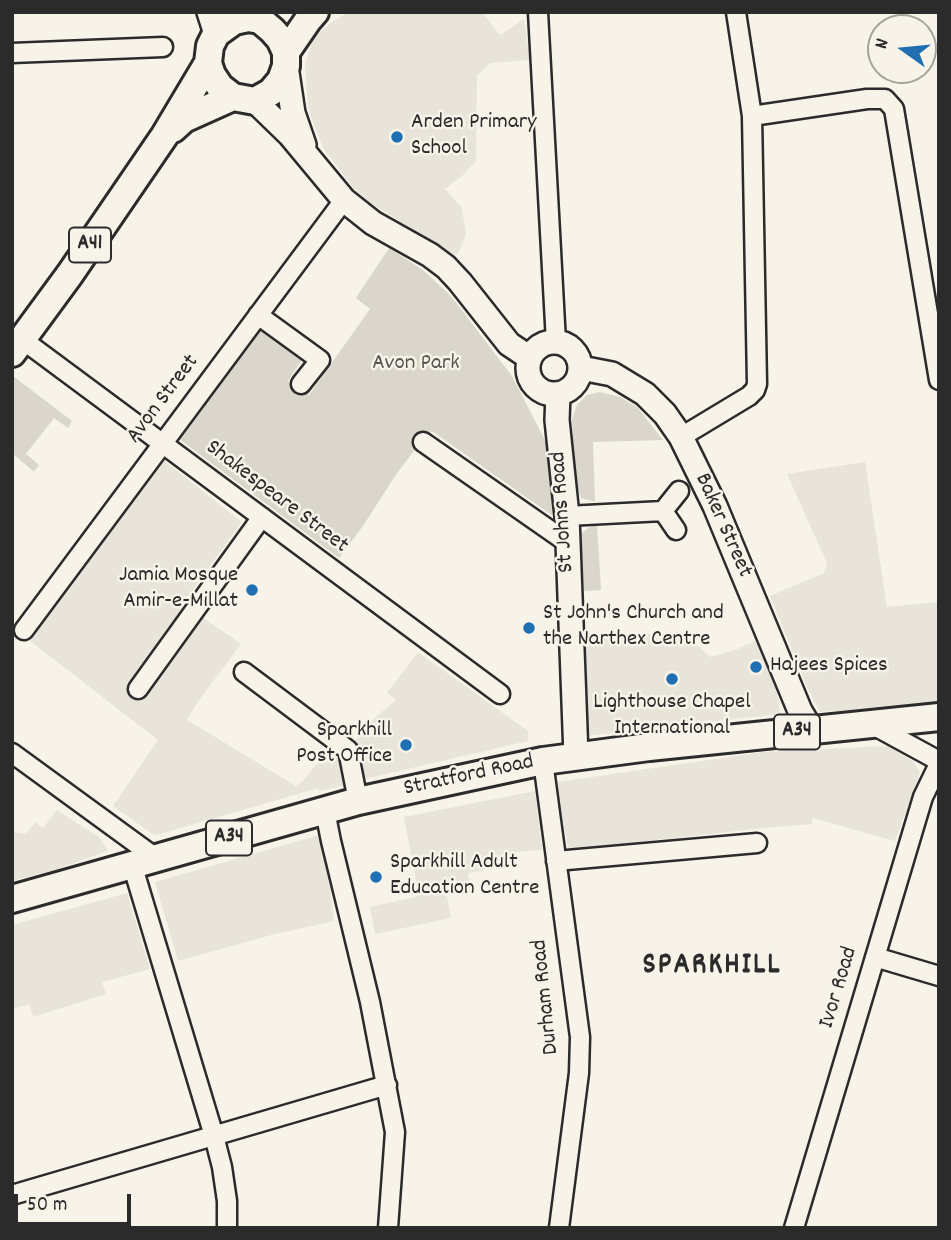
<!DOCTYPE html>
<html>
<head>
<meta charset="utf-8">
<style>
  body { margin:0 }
  #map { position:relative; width:951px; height:1240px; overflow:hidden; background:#f7f3e8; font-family:Dekko,sans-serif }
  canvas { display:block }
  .frame { position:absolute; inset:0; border:14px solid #2b2b2b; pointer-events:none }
  .north { position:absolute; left:867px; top:14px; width:70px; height:70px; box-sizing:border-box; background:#f7f3e8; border:2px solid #a5a39c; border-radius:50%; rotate:285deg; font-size:19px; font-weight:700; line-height:28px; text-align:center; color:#2b2b2b }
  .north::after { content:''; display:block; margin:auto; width:24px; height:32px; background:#1f6fb2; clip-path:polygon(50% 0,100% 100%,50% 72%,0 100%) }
  .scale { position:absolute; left:14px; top:1194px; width:117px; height:32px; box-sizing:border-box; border:4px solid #2b2b2b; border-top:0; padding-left:9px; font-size:21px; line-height:24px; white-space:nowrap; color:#2b2b2b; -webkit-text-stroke:5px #f7f3e8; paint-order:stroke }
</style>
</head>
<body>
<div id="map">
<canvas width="951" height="1240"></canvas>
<div class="frame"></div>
<div class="north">N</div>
<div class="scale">50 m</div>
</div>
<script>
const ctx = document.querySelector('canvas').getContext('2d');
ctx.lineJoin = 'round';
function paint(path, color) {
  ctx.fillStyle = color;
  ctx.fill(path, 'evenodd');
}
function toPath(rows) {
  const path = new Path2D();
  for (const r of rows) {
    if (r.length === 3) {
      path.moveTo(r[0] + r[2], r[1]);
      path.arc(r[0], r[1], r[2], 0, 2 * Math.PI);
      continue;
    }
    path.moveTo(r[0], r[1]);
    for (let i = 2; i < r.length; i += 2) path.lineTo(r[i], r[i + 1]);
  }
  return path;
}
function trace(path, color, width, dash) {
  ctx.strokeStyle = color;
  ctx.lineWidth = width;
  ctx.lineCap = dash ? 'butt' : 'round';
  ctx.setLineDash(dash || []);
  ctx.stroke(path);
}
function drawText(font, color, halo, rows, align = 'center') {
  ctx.font = font + ' Dekko,sans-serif';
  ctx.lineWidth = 5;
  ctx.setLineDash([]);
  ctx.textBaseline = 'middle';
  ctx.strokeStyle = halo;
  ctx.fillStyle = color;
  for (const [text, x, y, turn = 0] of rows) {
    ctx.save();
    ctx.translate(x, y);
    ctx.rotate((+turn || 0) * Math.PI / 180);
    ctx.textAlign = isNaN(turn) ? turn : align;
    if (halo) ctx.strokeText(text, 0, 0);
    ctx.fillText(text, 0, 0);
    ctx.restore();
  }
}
const built = toPath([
  [349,12,482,12,500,35,524,19,530,60,490,63,477,76,476,161,463,175,445,189,462,208,466,235,458,254,453,255,368,201,352,186,323,148,308,108,305,64,313,38,332,22],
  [163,460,242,522,181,606,202,617,241,644,197,703,187,720,296,786,304,780,327,751,340,760,371,721,396,700,387,693,418,652,528,731,528,741,369,778,346,785,319,791,318,788,157,835,151,833,113,806,158,740,30,641],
  [865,462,887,607,939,602,939,702,910,706,820,712,806,685,770,596,824,573,827,563,787,474],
  [683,632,710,657,735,650,756,641,776,683,780,714,584,736,580,637],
  [887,746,913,761,920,772,895,841,813,818,811,824,754,829,568,850,557,782,764,752],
  [535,791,542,850,517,852,482,860,483,871,468,873,470,885,446,891,451,918,375,934,370,907,419,896,404,817],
  [57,810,99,837,108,851,54,870,12,881,12,832,26,834,35,822,43,828],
  [319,835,330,889,334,921,275,934,178,961,155,882],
  [127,893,150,969,102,982,106,994,33,1017,29,1004,12,1009,12,925]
]);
const green = toPath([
  [389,248,423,270,450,295,512,376,549,448,553,516,432,431,416,448,395,476,363,526,339,558,179,439,260,329,303,358,288,381,309,395,370,309,356,298],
  [13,376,72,421,68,428,54,418,26,454,39,465,34,472,12,453],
  [600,392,620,397,637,407,663,440,593,442,595,502,581,498,574,479,572,419,577,405,587,395],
  [597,525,601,590,584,591,581,534,588,528]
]);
const minor = toPath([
  [538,12,556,342],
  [12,53,163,47],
  [752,116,867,99,885,99,894,109,939,380],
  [258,315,320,360,301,384],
  [23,340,500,694],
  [681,437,749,396,755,390,757,384,752,116,736,12],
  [423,442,568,543],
  [567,516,663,511],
  [676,530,663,511,679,491],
  [24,630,344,200],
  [244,672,348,750,358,801],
  [138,689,262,517],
  [873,725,939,761],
  [12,753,156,858],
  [543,761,580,1037,579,1073,559,1228],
  [325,811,331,841,370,1002,395,1132,388,1228],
  [556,861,757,843],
  [132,864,214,1136,222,1167,227,1201,227,1228],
  [875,957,939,976],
  [12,1195,387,1085],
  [794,1228,923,797,939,764]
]);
const major = toPath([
  [209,12,216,34],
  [286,66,293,113,304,145],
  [255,101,290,135,344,200,373,223,430,255,446,267,460,282,509,344,530,358],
  [554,368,26],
  [581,368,612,374,645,394,665,414,681,437,715,506,800,711,812,731],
  [558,394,557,420,567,516,576,756]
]);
const highway = toPath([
  [248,18,260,20,272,30,280,39,286,52,286,66,281,80,271,92,255,101,233,97,220,87,212,75,208,63,210,46,216,34,234,21,248,18],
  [286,52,308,20,315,12],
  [173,129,184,119,233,97],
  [12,353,70,274,165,135,208,63],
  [12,899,358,801,543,761,649,747,939,717]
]);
const markers = [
  [397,137,7,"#1f6fb2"],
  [252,590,7,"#1f6fb2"],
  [529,628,7,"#1f6fb2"],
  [756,667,7,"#1f6fb2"],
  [672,679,7,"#1f6fb2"],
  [406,745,7,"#1f6fb2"],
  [376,877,7,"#1f6fb2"]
];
const shields = [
  [90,245,42],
  [797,732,46],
  [229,838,46]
];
const shieldNames = [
  ["A41",90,245],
  ["A34",797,732],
  ["A34",229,838]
];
const poiNames = [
  ["Arden Primary",411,124],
  ["School",411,150],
  ["Jamia Mosque",238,577,"right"],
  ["Amir-e-Millat",238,603,"right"],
  ["St John's Church and",543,615],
  ["the Narthex Centre",543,641],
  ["Hajees Spices",770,667],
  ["Lighthouse Chapel",672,704,"center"],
  ["International",672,730,"center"],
  ["Sparkhill",392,732,"right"],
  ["Post Office",392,758,"right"],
  ["Sparkhill Adult",390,864],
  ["Education Centre",390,890]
];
const parkNames = [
  ["Avon Park",416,365]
];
const streetNames = [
  ["Avon Street",164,400,-53],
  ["Shakespeare Street",276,498,37],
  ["St Johns Road",564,512,-94],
  ["Baker Street",722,526,66],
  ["Stratford Road",469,777,-12],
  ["Ivor Road",840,988,-73],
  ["Durham Road",547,997,-96]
];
const districtNames = [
  ["SPARKHILL",712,968]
];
paint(built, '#e8e4da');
paint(green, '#dad6cc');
trace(minor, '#2b2b2b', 23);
trace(major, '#2b2b2b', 28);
trace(highway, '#2b2b2b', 32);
trace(minor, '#f7f3e8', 18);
trace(major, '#f7f3e8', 23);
trace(highway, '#f7f3e8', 26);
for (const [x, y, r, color] of markers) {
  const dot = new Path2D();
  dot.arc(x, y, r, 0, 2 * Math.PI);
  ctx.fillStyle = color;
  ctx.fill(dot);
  trace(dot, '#f7f3e8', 2.5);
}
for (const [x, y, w] of shields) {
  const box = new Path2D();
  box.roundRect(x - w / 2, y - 17.5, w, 35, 5);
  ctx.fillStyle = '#f7f3e8';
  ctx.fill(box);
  trace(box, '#2b2b2b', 2);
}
drawText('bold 21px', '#2b2b2b', null, shieldNames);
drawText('23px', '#2b2b2b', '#f7f3e8', poiNames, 'left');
drawText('23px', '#575653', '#f7f3e8', parkNames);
drawText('23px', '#2b2b2b', '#f7f3e8', streetNames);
ctx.letterSpacing = '2px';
drawText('bold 30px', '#2b2b2b', '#f7f3e8', districtNames);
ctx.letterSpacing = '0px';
</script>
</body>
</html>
